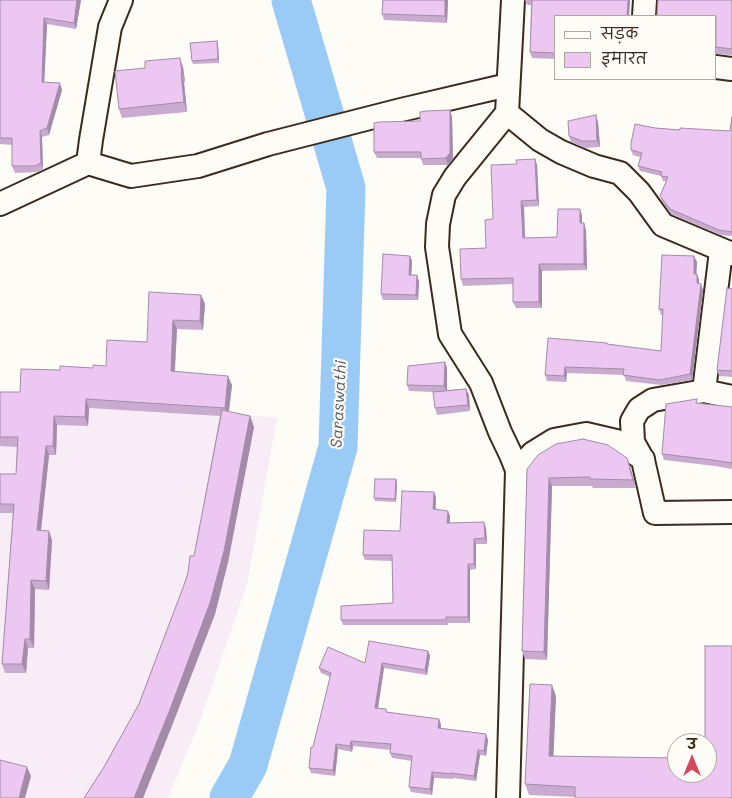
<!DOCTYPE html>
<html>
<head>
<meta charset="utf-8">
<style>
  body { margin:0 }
  #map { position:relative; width:732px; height:798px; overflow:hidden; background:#fdfcf7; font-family:Mali,"Playpen Sans Deva",sans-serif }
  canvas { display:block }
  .legend { position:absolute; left:554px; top:15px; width:162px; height:65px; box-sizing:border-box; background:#fdfcf7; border:1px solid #afa8a0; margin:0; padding:6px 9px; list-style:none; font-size:15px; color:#3b2a1e }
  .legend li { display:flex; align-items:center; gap:10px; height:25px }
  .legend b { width:25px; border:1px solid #afa8a0 }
  .north { position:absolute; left:667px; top:733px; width:50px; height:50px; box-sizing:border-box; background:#fdfcf7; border:1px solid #afa8a0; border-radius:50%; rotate:0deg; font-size:14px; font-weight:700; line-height:20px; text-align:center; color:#3b2a1e }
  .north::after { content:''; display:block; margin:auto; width:18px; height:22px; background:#d1495b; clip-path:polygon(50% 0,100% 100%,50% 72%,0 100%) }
</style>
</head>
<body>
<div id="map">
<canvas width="732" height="798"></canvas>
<ul class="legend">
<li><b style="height:6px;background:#fdfcf7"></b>सड़क</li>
<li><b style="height:14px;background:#ebc7f2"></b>इमारत</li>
</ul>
<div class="north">उ</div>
</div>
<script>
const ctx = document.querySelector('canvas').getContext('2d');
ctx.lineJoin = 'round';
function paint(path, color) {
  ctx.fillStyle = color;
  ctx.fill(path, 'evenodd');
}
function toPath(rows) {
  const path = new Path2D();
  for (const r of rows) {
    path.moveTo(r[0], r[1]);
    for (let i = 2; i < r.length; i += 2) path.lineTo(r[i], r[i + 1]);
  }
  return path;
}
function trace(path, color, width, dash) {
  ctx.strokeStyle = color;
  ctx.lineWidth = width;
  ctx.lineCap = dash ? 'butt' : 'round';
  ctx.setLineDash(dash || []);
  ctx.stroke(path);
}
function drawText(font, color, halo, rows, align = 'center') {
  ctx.font = font + ' Mali,sans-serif';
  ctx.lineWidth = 4.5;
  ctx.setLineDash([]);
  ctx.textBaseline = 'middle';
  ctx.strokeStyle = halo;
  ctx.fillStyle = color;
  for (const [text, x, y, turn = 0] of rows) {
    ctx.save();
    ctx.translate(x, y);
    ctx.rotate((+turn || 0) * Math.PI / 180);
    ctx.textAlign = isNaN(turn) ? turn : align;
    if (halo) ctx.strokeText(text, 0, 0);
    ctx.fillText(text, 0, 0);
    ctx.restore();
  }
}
const built = toPath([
  [0,392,277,418,247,584,200,721,168,798,0,798]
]);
const river = toPath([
  [229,798,248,765,338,447,346,188,291,0]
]);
const minor = toPath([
  [644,16,645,0],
  [716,67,732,69],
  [507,113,540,140,561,152,594,166,620,173,639,192,663,225,732,254],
  [88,163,131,176,198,166,268,144,401,110,508,85],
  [0,204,88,163,91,140,110,27,121,0],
  [704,391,721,251],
  [732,397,704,391,653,400,639,409,632,421,633,442,643,460,655,513,732,512],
  [517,470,533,453,554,440,586,434,616,441,643,459],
  [508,798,517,470,511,455,500,432,481,383,450,334,437,247,438,224,444,195,455,177,507,113,513,0]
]);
const wall = toPath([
  [0,0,81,0,76,29,47,24,44,82,62,90,49,135,42,137,43,169,37,172,15,173,12,166,12,145,0,144],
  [448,0,447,23,384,20,382,14],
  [525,0,630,0,629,16,556,16,556,59,532,58,530,52,531,5,527,5],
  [732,0,732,55,716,54,716,16],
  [218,44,219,63,193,64,192,61],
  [183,67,185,82,184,83,187,112,122,118,119,109],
  [450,110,452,117,453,159,448,165,423,165,421,158,377,158,374,152],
  [732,117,732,236,721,235,671,214,662,201,660,196,666,181,663,181,661,176,640,171,638,166,640,157,633,155,631,150,655,128,680,130,730,131],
  [598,122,600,147,585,148,571,142,569,136],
  [535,159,537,165,539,206,524,207,525,238,557,237,580,209,582,216,582,223,584,223,586,230,587,270,542,271,542,308,516,308,513,302,513,284,463,286,461,279,486,248,517,164],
  [410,256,412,261,411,275,419,281,418,300,383,300,381,294],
  [697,262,696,274,697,274,699,280,699,284,703,290,692,380,661,385,626,381,624,375,567,373,566,382,547,381,545,375,607,343,608,344,661,351,663,315,661,315,659,309],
  [732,289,732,377,719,376,717,370],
  [201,295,205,304,203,330,177,329,175,372,232,385,229,412,250,416,254,427,228,562,215,614,173,723,143,798,84,798,104,767,139,704,184,585,194,556,220,416,89,408,88,426,57,425,56,455,49,455,41,530,52,540,49,590,35,589,34,648,28,648,26,673,5,673,2,664,13,513,0,513,0,474,16,474,17,447,0,446,0,392,20,392,60,370,93,368,106,366,147,342],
  [445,362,447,368,447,390,466,389,469,395,470,411,437,415,435,408,433,392,409,391,407,385],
  [698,404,732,407,732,469,715,466,664,460,662,454],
  [630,466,636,488,593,488,592,486,552,486,547,660,525,659,522,651,527,469],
  [396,479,397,483,396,502,375,501,374,498],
  [436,497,436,510,450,516,450,523,486,528,487,544,476,544,476,569,470,570,470,623,448,623,448,625,343,625,341,620,393,603,392,561,365,560,363,555,400,531],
  [428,651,430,656,427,675,384,668,378,708,386,709,387,712,439,719,441,725,441,728,486,734,488,740,486,756,480,755,476,781,453,778,453,779,434,778,432,795,411,792,409,787,412,761,392,758,390,753,390,750,353,746,352,752,338,749,335,776,311,773,309,768,330,677,321,673,319,668,365,663],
  [556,696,553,756,732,798,575,797,529,795,525,784]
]);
const shadedWall = toPath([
  [77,0,81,0,76,29,74,23],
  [445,0,448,0,447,23,445,16],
  [628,0,630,0,629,16,627,16],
  [44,18,47,24,44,88,42,82],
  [217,41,218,44,219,63,218,59],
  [180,58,183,67,185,82,182,73],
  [181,73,184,83,187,112,184,102],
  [60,83,62,90,49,135,47,128],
  [450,110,452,117,453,159,448,165,446,158],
  [596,115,598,122,600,147,597,141],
  [40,131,42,137,43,169,41,163],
  [535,159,537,165,539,206,537,200],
  [521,201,524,207,525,244,523,238],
  [580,209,582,216,582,229,580,223],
  [584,223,586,230,587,270,584,264],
  [410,256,412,261,411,280,409,275],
  [694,256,697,262,696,280,694,274],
  [539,264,542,271,542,308,539,302],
  [697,274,699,280,699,289,697,283],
  [417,275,419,281,418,300,416,295],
  [701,284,703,290,692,380,690,374],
  [201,295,205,304,203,330,200,321],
  [173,320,177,329,174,380,171,371],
  [445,362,447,368,447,393,444,386],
  [565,367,567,373,566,382,564,376],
  [228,376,232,385,228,417,225,408],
  [466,389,469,395,470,411,468,405],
  [86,399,89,408,88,426,85,417],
  [54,416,57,425,56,455,53,446],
  [250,416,254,427,228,562,215,614,173,723,143,798,134,798],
  [46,446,49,455,40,539,37,530],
  [627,458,630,466,636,488,633,480],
  [549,478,552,486,547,660,544,652],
  [396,479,397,483,396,502,395,499],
  [434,492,436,497,435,515,433,509],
  [448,511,450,516,449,529,447,523],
  [484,522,486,528,487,544,485,538],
  [49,531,52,540,49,590,46,581],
  [474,539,476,544,476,569,474,564],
  [468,564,470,570,470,623,468,617],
  [31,580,35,589,34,648,30,639],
  [25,639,28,648,26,673,22,664],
  [428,651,430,656,427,675,425,670],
  [382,663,384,668,377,714,375,708],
  [552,685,556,696,553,767,549,756],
  [439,719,441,725,440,733,438,728],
  [486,734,488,740,486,756,484,751],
  [351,741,353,746,352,752,350,746],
  [336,744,338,749,335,776,333,770],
  [478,750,480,755,476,781,474,776],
  [27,767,31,776,25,798,19,798],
  [432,772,434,778,432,795,430,789]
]);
const building = toPath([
  [0,0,77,0,74,23,44,18,42,82,60,83,47,128,40,131,41,163,35,166,12,166,12,138,0,138,0,0],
  [383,0,445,0,445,16,382,14,383,0],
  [532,0,628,0,627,16,556,16,556,53,530,52,532,0],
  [658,0,732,0,732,49,716,47,716,16,657,16,658,0],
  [217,41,218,59,192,61,190,43,217,41],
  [180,58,182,73,181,73,184,102,119,109,115,71,145,68,145,61,180,58],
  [450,110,450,153,446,158,421,159,421,152,374,152,374,123,380,122,420,121,420,112,426,111,450,110],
  [596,115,597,141,582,141,569,136,568,121,596,115],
  [732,117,732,232,719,230,670,209,660,196,668,177,661,176,662,172,638,166,642,153,631,150,631,143,635,124,655,128,680,130,680,128,730,131,732,117],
  [535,159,537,200,521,201,523,238,557,237,558,209,580,209,580,223,584,223,584,264,539,264,539,302,513,302,513,278,461,279,460,249,486,248,485,220,493,219,491,165,517,164,516,160,535,159],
  [383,254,410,256,409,275,417,275,416,295,381,294,383,254],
  [662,255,694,256,694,274,697,274,697,283,701,284,690,374,659,380,623,375,624,369,565,367,564,376,545,375,548,338,607,343,607,344,661,351,663,309,659,309,662,255],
  [727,288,732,289,732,371,717,370,727,288],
  [149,292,201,295,200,321,173,320,171,371,228,376,225,408,86,399,85,417,54,416,53,446,46,446,37,530,49,531,46,581,31,580,30,639,25,639,22,664,2,664,14,504,0,504,0,474,16,474,18,437,0,437,0,392,20,392,21,369,60,370,60,366,93,368,93,365,106,366,107,340,147,342,149,292],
  [445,362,444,386,407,385,408,366,445,362],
  [466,389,468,405,435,408,433,392,466,389],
  [697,399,696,403,732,407,732,463,713,460,662,454,666,404,697,399],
  [222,410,250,416,224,551,210,603,169,712,134,798,84,798,104,767,139,704,184,585,188,573,190,556,194,556,222,410],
  [583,439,608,445,627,458,633,480,590,479,590,477,549,478,544,652,522,651,527,469,538,455,556,444,583,439],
  [375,479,396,479,395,499,374,498,375,479],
  [402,491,434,492,433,509,448,511,447,523,484,522,485,538,474,539,474,564,468,564,468,617,446,617,446,620,341,620,341,606,393,603,392,555,363,555,364,530,400,531,402,491],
  [369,641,428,651,425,670,382,663,375,708,386,709,386,712,439,719,438,728,486,734,484,751,478,750,474,776,451,773,451,774,432,772,430,789,409,787,412,756,390,753,391,744,351,741,350,746,336,744,333,770,309,768,311,747,313,747,331,673,319,668,328,647,365,663,369,641],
  [705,646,732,646,732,798,575,798,575,787,525,784,530,684,552,685,549,756,677,758,677,773,707,773,707,743,705,743,705,646],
  [0,760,27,767,19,798,0,798,0,760]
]);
const waterNames = [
  ["Saraswathi",339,404,-87]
];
paint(built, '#f8ecf6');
trace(river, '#9acbf6', 39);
trace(minor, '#3b2a1e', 26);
trace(minor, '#fdfcf7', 22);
paint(wall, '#caabd0');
paint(shadedWall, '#a48ba9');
paint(building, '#ebc7f2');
trace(building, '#a48ba9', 1);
drawText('italic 16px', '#585a5f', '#fdfcf7', waterNames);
</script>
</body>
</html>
